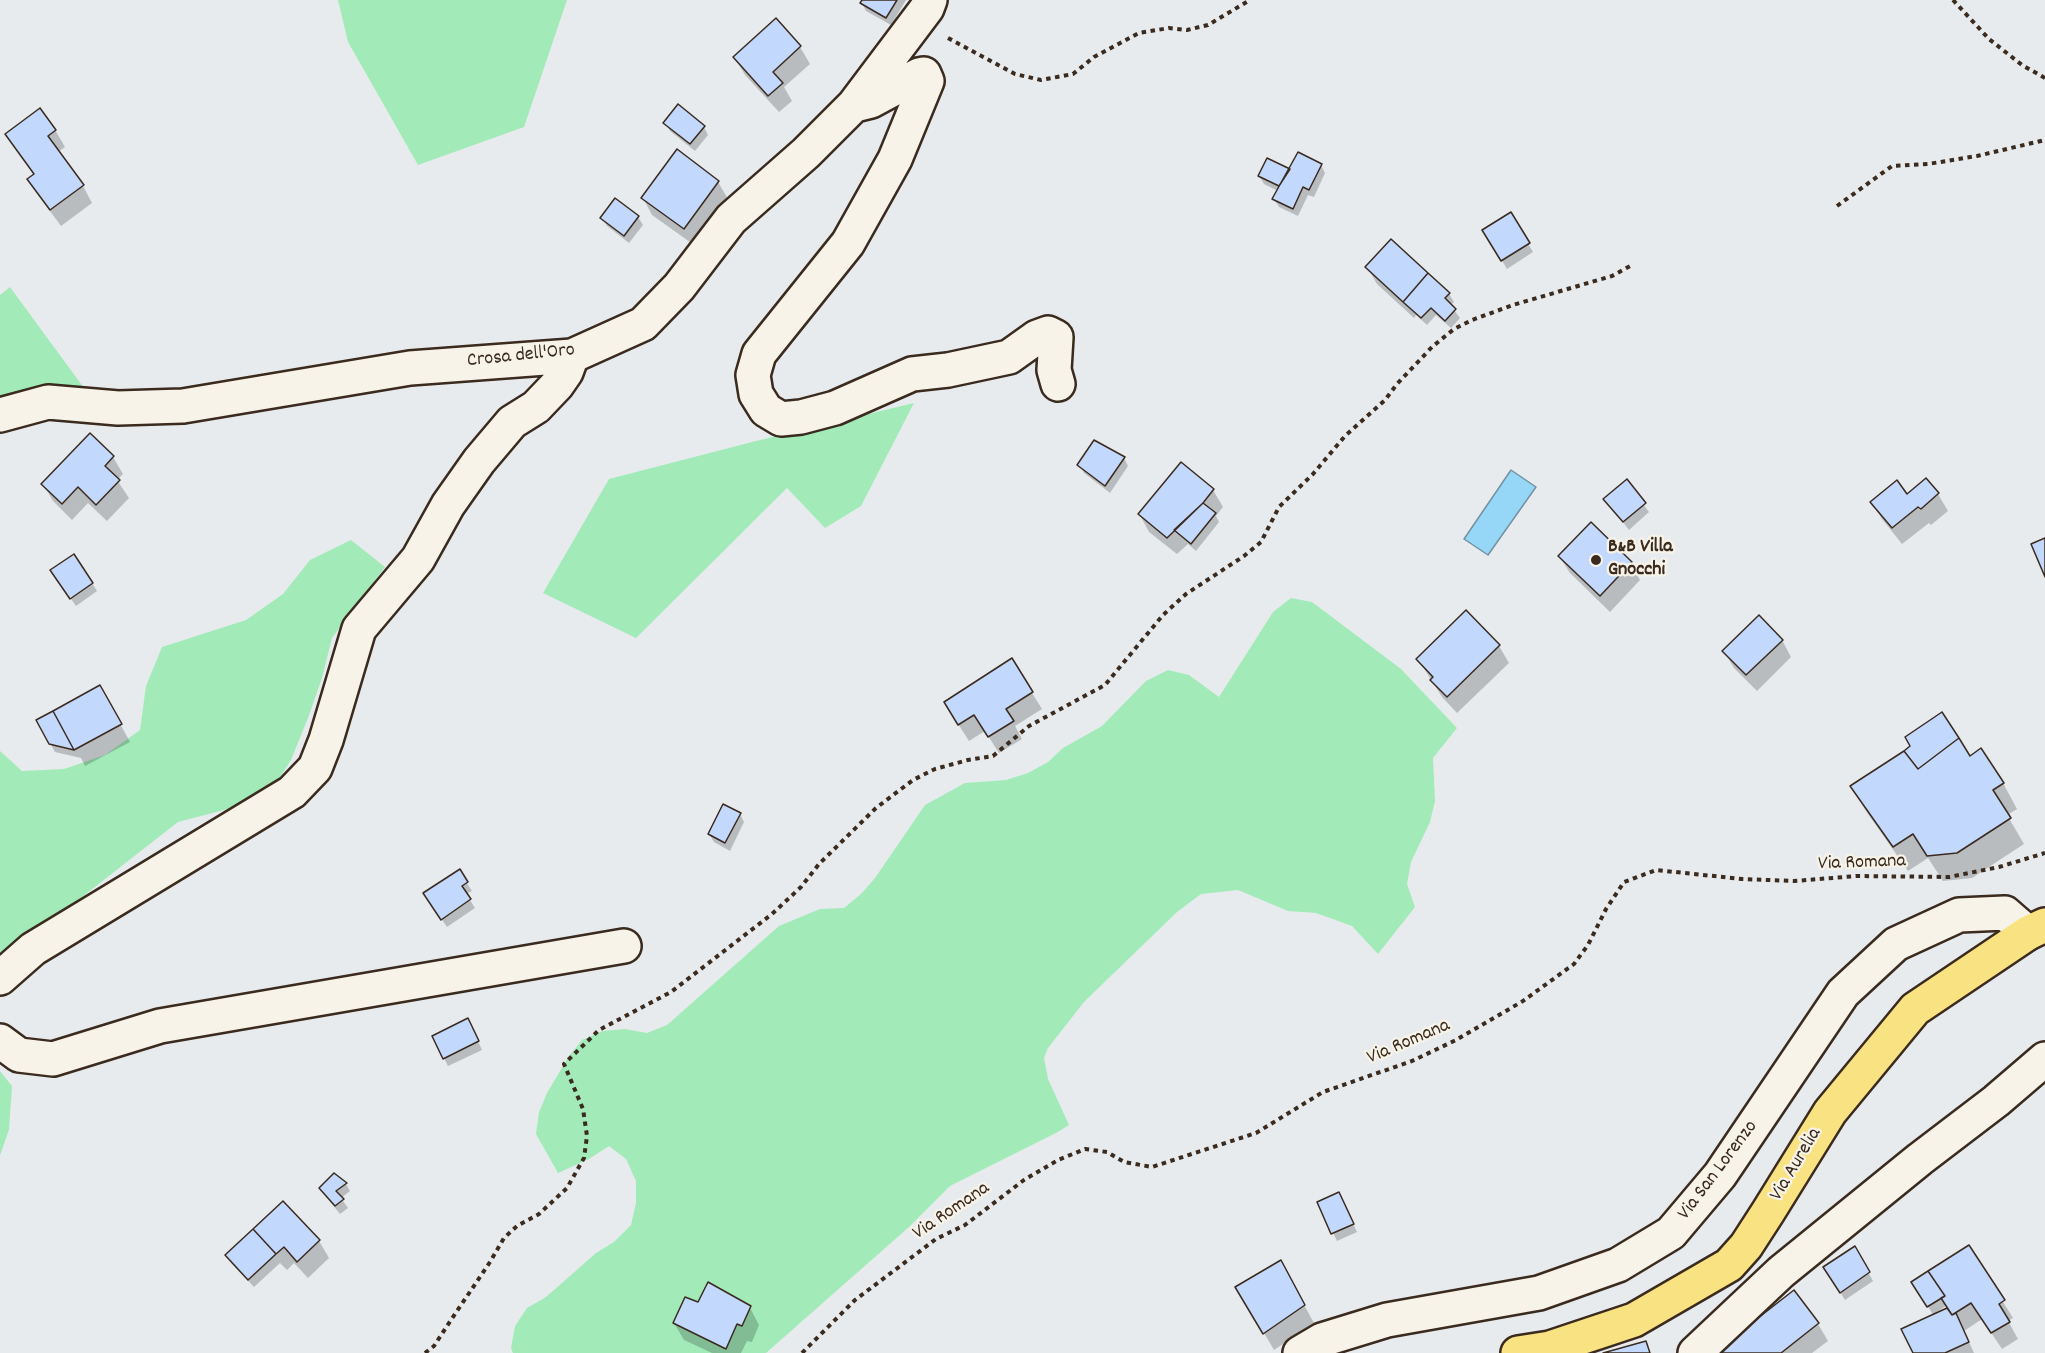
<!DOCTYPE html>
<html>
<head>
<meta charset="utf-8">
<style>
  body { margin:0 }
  canvas { display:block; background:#e7ebee }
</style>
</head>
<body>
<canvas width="2045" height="1353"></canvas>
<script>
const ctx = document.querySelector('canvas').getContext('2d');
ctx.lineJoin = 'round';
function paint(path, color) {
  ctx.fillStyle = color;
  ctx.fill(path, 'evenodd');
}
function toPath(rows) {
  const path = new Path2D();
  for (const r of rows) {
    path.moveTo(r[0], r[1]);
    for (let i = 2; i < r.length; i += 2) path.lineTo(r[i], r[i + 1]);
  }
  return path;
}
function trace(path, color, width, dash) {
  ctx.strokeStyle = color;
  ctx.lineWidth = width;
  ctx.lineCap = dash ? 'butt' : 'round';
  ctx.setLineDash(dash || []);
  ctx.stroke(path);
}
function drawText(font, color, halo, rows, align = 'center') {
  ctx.font = font + ' Dekko,sans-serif';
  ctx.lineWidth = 4.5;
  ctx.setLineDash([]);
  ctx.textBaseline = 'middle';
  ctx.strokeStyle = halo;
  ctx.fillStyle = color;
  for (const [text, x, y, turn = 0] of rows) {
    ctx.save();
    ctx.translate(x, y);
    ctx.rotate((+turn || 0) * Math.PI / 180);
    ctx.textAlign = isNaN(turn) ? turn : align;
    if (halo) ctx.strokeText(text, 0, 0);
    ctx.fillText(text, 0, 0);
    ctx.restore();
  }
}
const green = toPath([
  [338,0,567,0,524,127,418,165,348,42],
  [10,287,92,399,0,406,0,295],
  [914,403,861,506,825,528,787,488,636,638,543,593,609,479,756,441],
  [351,540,385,567,332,638,322,678,308,718,291,760,266,799,178,822,0,961,0,751,22,771,64,769,105,755,140,730,146,686,162,647,246,620,283,594,310,560],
  [1291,598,1312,602,1401,669,1457,728,1433,758,1435,801,1430,822,1411,862,1407,884,1415,907,1378,954,1352,926,1316,913,1288,911,1238,890,1201,894,1177,912,1084,1002,1048,1048,1044,1058,1048,1079,1069,1125,1056,1133,950,1186,909,1227,766,1353,513,1353,511,1348,515,1326,527,1308,546,1297,596,1253,614,1242,631,1225,636,1203,636,1181,626,1159,609,1146,589,1159,558,1173,536,1134,539,1112,547,1093,569,1056,582,1040,603,1031,625,1029,647,1033,667,1025,779,926,820,909,844,908,861,894,875,878,925,805,965,783,1006,780,1028,773,1048,762,1063,748,1102,726,1146,681,1168,670,1189,675,1219,697,1273,612],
  [0,1071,12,1086,9,1130,0,1155]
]);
const water = toPath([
  [1511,470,1536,487,1488,555,1464,539,1511,470]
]);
const shadow = toPath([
  [863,0,906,0,891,25,866,11,862,3],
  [800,47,810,64,784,87,792,101,779,112,745,75,735,58],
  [665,123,704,127,708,135,695,151,670,131],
  [55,130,65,147,58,152,83,186,92,203,61,226,39,196,29,179,34,175,7,135],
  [1321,165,1325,173,1314,197,1308,195,1298,216,1279,207,1274,199,1278,191,1264,184,1259,176],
  [718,182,728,199,694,245,652,215,643,198],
  [1510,214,1533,252,1507,269,1484,231],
  [638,217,643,225,629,243,607,226,602,218],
  [1367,267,1449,294,1454,302,1450,305,1460,318,1451,328,1436,315,1427,325,1416,315,1414,318,1377,284],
  [113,457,123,474,117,480,129,498,107,521,88,503,72,520,53,501,43,484],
  [1124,458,1128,466,1110,493,1084,473,1079,465],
  [1926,480,1938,494,1948,511,1931,525,1929,523,1902,544,1882,519,1872,503,1907,496],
  [1626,482,1649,512,1629,530,1605,499],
  [1213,490,1223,507,1216,516,1219,522,1196,551,1188,544,1177,554,1149,532,1140,515],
  [1560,557,1631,563,1640,580,1610,612,1570,573],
  [57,579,92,583,97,591,76,606],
  [1782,640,1791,657,1757,691,1734,668,1724,651],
  [1499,646,1509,663,1457,713,1442,697,1418,659],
  [100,687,130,742,85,766,81,758,55,752,38,721],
  [1032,693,1042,709,1015,726,1022,739,999,753,985,731,969,741,955,719],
  [2003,783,2017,809,2007,815,2024,844,1972,878,1943,881,1928,858,1908,871,1866,811,1852,786],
  [740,814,744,822,730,851,714,842,709,834],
  [459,871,472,891,466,894,475,908,447,927,430,902],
  [472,1028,482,1050,448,1066,444,1058],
  [346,1184,350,1191,341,1198,348,1208,340,1214,320,1189],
  [1319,1202,1343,1202,1357,1232,1337,1241],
  [283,1203,319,1241,329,1258,308,1278,294,1263,287,1270,280,1263,254,1287,231,1263,227,1255],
  [1969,1247,2013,1318,2008,1321,2018,1339,2002,1349,1982,1319,1964,1331,1974,1353,1914,1353,1934,1316,1913,1283],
  [1947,1305,1949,1309,1935,1315,1934,1314],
  [1855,1248,1873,1281,1845,1300,1830,1276],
  [1290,1279,1314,1323,1274,1350,1237,1287],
  [1793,1292,1818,1324,1828,1341,1812,1353,1715,1353],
  [699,1304,750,1308,759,1325,752,1342,747,1341,741,1353,712,1353,684,1340,674,1323]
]);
const building = toPath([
  [862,0,897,0,886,18,860,3,862,0],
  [776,18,801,46,773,72,783,83,768,96,733,57,776,18],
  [678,104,705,126,690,144,663,123,678,104],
  [40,108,56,130,48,136,84,185,50,210,27,179,34,174,5,134,40,108],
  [677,149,719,181,684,229,641,198,677,149],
  [1298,152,1322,164,1309,190,1303,187,1293,209,1272,199,1298,152],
  [1267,158,1290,169,1279,186,1258,176,1267,158],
  [615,198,639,216,624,236,600,218,615,198],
  [1511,212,1530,243,1501,261,1482,230,1511,212],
  [1391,239,1428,273,1403,302,1365,267,1391,239],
  [1428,273,1450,293,1445,298,1456,309,1445,321,1431,308,1421,318,1403,302,1428,273],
  [90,433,114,456,105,466,120,480,96,505,78,487,62,504,41,484,90,433],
  [1094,440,1125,457,1105,486,1077,465,1094,440],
  [1181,462,1214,489,1203,503,1167,538,1138,514,1181,462],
  [1926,478,1939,493,1921,509,1918,507,1892,528,1870,502,1897,480,1907,494,1926,478],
  [1627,479,1646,503,1623,522,1603,499,1627,479],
  [1203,503,1216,513,1191,544,1174,530,1203,503],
  [1591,522,1632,562,1600,596,1558,556,1591,522],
  [2045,538,2045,577,2031,544,2045,538],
  [74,554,93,583,70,599,50,570,74,554],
  [1466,610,1500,645,1447,697,1430,680,1433,677,1416,659,1466,610],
  [1759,615,1783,640,1746,675,1722,651,1759,615],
  [1012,658,1033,692,1006,709,1014,721,988,737,974,715,958,725,944,702,1012,658],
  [100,685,122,724,74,750,53,711,100,685],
  [53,711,74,750,49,744,36,720,53,711],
  [1942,712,1959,738,1918,769,1904,751,1910,746,1905,737,1942,712],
  [1959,738,1970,756,1981,748,2004,783,1993,790,2011,818,1957,853,1927,856,1913,834,1893,847,1850,786,1904,751,1918,769,1959,738],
  [723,804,741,813,725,843,708,834,723,804],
  [460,869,468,882,462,886,471,899,441,920,423,893,460,869],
  [468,1018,479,1041,443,1059,432,1036,468,1018],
  [334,1173,347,1183,336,1191,344,1199,335,1206,319,1188,334,1173],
  [1339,1192,1354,1224,1331,1234,1317,1202,1339,1192],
  [283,1201,320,1240,297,1262,284,1247,276,1254,253,1229,283,1201],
  [253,1229,276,1254,248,1280,225,1255,253,1229],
  [1969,1245,2005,1300,1999,1304,2010,1322,1991,1333,1971,1303,1952,1315,1941,1298,1945,1296,1928,1271,1969,1245],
  [1855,1246,1870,1272,1840,1293,1823,1267,1855,1246],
  [1281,1260,1305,1305,1263,1334,1235,1287,1281,1260],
  [1928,1271,1945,1296,1927,1307,1911,1282,1928,1271],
  [708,1282,751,1306,742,1326,737,1324,726,1349,673,1323,685,1297,698,1302,708,1282],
  [1794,1290,1819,1323,1781,1353,1713,1353,1794,1290],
  [1947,1308,1952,1315,1956,1313,1969,1342,1945,1353,1913,1353,1901,1329,1947,1308],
  [1646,1341,1650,1353,1603,1353,1646,1341]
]);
const path = toPath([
  [1953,0,1989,39,2022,65,2045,78],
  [948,38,1015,74,1041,80,1073,74,1094,57,1139,33,1169,28,1187,30,1208,25,1250,0],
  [1837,206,1892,166,1928,164,1977,156,2045,140],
  [425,1353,434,1346,451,1320,490,1262,504,1238,517,1226,539,1214,567,1188,584,1158,587,1136,583,1109,564,1064,599,1030,671,992,772,914,801,887,819,864,876,808,913,780,935,769,968,760,993,756,1029,726,1105,685,1163,615,1186,594,1244,556,1261,542,1279,507,1313,474,1345,436,1385,400,1397,384,1432,347,1454,329,1472,320,1513,305,1612,276,1632,265],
  [802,1353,855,1300,936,1239,965,1225,1024,1180,1058,1160,1085,1149,1107,1152,1124,1162,1152,1167,1256,1133,1323,1092,1412,1061,1456,1040,1523,1001,1574,964,1588,945,1606,909,1624,882,1656,870,1742,879,1794,881,1857,876,1949,877,1999,867,2045,853]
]);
const street = toPath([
  [855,105,871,101,919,75,924,74,927,81,895,159,848,243,759,354,753,375,756,394,766,410,781,419,801,417,835,408,912,374,948,370,1009,357,1037,337,1048,333,1056,337,1054,370,1058,384],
  [0,415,48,402,118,408,183,406,410,368,572,356,643,324,679,287,731,219,806,153,854,105,927,8,930,0],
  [0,978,33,949,292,792,315,768,326,740,359,629,418,559,448,505,479,461,512,422,536,407,557,385,566,372,572,356],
  [0,1041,19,1055,53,1059,160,1026,624,946],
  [1695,1353,1781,1272,1920,1159,1996,1101,2045,1059]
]);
const secondary = toPath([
  [1300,1353,1322,1340,1387,1320,1539,1293,1618,1265,1671,1233,1720,1175,1843,993,1896,944,1959,915,2005,913,2028,933]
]);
const primary = toPath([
  [1518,1353,1550,1348,1634,1320,1729,1265,1746,1246,1768,1212,1830,1112,1915,1009,2028,933,2045,925]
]);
const markers = [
  [1596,560,6,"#3b2a1e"]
];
const streetNames = [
  ["Crosa dell'Oro",521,357,-6],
  ["Via Romana",1862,864,-2],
  ["Via Romana",1409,1043,-23],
  ["Via Aurelia",1797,1165,-59],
  ["Via San Lorenzo",1719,1171,-53],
  ["Via Romana",952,1212,-34]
];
const poiNames = [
  ["B&B Villa",1608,548],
  ["Gnocchi",1608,571]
];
paint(green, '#a2ebb9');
paint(water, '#96d7f8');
trace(water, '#7292a1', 1.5);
paint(shadow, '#0003');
paint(building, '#c2d8fd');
trace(building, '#3b2a1e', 1.5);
trace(street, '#3b2a1e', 38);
trace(secondary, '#3b2a1e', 38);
trace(primary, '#3b2a1e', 38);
trace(path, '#3b2a1e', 4, [4.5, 4.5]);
trace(street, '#f7f3e8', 33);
trace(secondary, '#f7f3e8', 33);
trace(primary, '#f8e281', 33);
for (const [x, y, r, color] of markers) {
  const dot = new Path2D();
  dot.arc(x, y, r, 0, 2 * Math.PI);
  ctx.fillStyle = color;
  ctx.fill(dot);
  trace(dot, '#f7f3e8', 2);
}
drawText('20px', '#3b2a1e', '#f7f3e8', streetNames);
drawText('bold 20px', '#3b2a1e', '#f7f3e8', poiNames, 'left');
</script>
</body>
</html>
